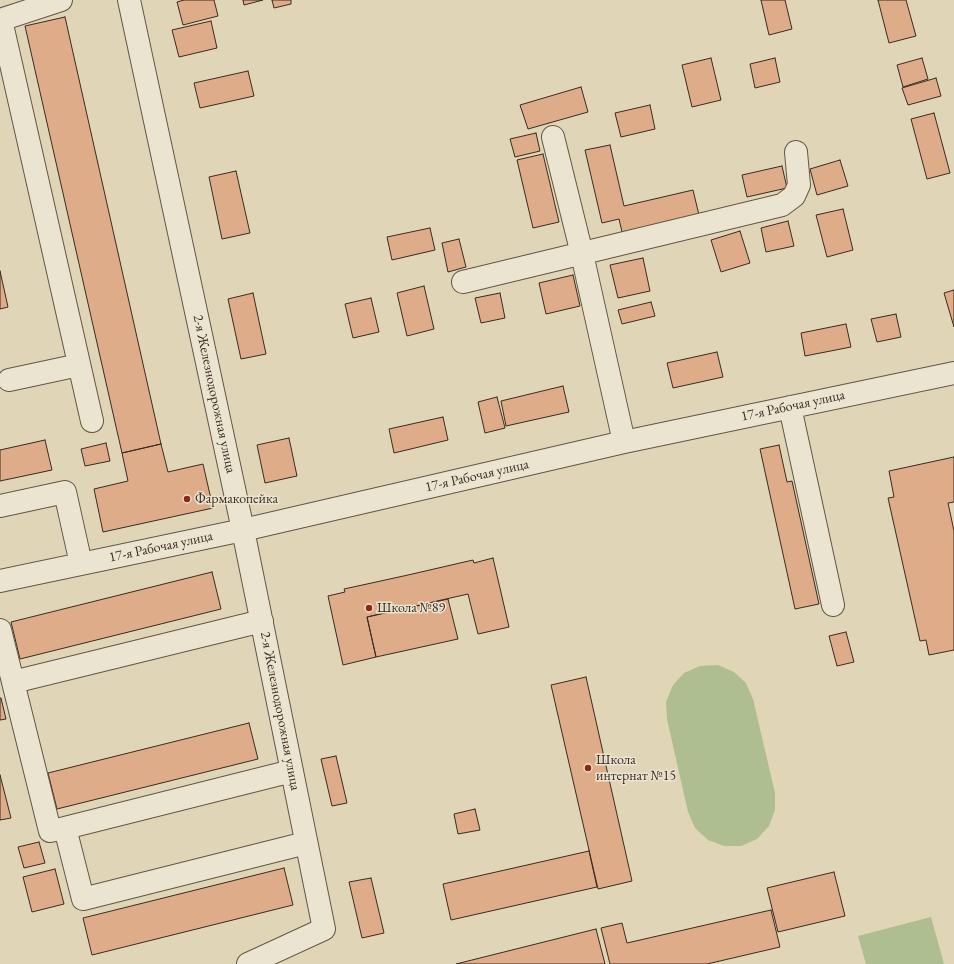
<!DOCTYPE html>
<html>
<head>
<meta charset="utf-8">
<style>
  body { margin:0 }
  canvas { display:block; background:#e0d5b7 }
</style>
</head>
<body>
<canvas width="954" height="964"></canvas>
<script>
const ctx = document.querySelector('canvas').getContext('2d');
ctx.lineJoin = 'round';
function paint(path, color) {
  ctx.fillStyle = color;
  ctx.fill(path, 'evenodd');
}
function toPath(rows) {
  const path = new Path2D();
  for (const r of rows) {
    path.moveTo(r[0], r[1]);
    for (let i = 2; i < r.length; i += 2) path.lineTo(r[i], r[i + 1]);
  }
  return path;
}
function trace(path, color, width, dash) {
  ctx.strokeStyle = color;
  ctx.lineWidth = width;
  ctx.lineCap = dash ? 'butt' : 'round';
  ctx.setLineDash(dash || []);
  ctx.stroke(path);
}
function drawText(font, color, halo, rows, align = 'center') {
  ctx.font = font + ' "EB Garamond",serif';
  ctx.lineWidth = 3;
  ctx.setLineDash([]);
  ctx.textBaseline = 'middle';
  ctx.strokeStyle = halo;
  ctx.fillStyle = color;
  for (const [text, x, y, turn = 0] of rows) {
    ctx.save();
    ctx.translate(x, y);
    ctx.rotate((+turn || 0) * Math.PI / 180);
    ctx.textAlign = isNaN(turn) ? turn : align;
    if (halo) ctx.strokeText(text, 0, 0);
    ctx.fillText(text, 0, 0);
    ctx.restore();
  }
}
const green = toPath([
  [718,665,734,672,746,683,753,699,775,793,775,810,769,826,757,839,741,846,724,846,708,840,695,828,688,812,667,719,666,702,673,685,684,673,700,666],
  [931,917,944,964,866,964,858,936]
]);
const building = toPath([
  [184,0,214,0,218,16,183,25,177,2,184,0],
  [243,0,263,0,244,5,243,0],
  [272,0,291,0,291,4,274,8,272,0],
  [761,0,785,0,792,29,769,35,761,0],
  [878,0,906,0,916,36,889,43,878,0],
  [65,17,161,444,122,453,25,26,65,17],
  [211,21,217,48,179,57,172,30,211,21],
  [711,58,721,100,692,107,682,65,711,58],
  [775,58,780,82,755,88,750,64,775,58],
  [922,58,928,79,903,87,897,65,922,58],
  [248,71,254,96,200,108,194,83,248,71],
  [936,78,941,96,908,105,902,88,936,78],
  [581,87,588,112,528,129,520,105,581,87],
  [650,105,655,129,621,137,615,113,650,105],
  [934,113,950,173,927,179,911,119,934,113],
  [536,133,540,151,515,157,510,139,536,133],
  [610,145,624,206,693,190,699,215,622,232,619,219,602,223,585,150,610,145],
  [543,154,559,222,533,228,517,160,543,154],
  [840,160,848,186,817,195,810,169,840,160],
  [782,166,787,188,747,197,742,175,782,166],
  [236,171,250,233,222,239,209,177,236,171],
  [843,209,853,250,827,257,816,215,843,209],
  [788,221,794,246,766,252,761,228,788,221],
  [430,228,435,250,392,260,387,237,430,228],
  [740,231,750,263,721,272,711,240,740,231],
  [459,239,466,267,448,272,442,243,459,239],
  [643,258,650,291,618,298,610,265,643,258],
  [0,271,8,307,0,309,0,271],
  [573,275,580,306,546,314,539,283,573,275],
  [424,286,434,329,407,336,397,293,424,286],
  [954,290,954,327,944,293,954,290],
  [253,293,266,354,241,359,228,299,253,293],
  [500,293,505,318,481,323,475,298,500,293],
  [371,298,379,332,353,338,345,304,371,298],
  [651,302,655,316,622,324,618,310,651,302],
  [896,314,901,337,877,342,871,319,896,314],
  [846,324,851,347,805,356,801,333,846,324],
  [717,352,723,377,673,388,667,363,717,352],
  [563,386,569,412,506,426,501,401,563,386],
  [497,397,505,428,485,433,478,402,497,397],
  [443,417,448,440,394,453,389,429,443,417],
  [289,438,297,476,265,483,257,445,289,438],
  [45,440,52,470,0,481,0,450,45,440],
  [106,443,110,461,85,466,81,449,106,443],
  [161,444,168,472,203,464,213,508,103,532,94,489,128,481,122,453,161,444],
  [779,445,787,482,792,481,819,604,795,609,760,449,779,445],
  [954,457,954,502,948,503,954,531,954,650,929,655,926,640,920,641,888,498,894,497,889,471,954,457],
  [493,558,509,627,478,634,468,594,367,617,376,657,343,665,328,596,345,592,344,589,408,575,473,560,474,563,493,558],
  [212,572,221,609,20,659,11,622,212,572],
  [448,599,458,639,376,657,367,617,448,599],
  [846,632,854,662,837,666,829,636,846,632],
  [586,677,632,881,598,889,551,685,586,677],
  [0,698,1,698,6,719,0,720,0,698],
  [249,723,258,759,57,809,48,773,249,723],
  [336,756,347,803,332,806,321,759,336,756],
  [0,775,11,818,0,820,0,775],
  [475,809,480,830,458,834,454,814,475,809],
  [39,842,45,863,24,868,18,847,39,842],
  [589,851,597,887,451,920,443,884,589,851],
  [284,868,293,905,92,955,83,918,284,868],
  [55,869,64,904,32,912,23,877,55,869],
  [834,872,845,916,778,932,767,888,834,872],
  [371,878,384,933,362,938,349,882,371,878],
  [771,910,780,947,707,964,610,964,601,928,622,923,627,943,771,910],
  [596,929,605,964,456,964,596,929]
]);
const minor = toPath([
  [129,0,243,530,324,929,248,964],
  [0,20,61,0],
  [1,20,92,421],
  [553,137,582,254,624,442],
  [463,282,782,205,794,196,799,185,796,152],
  [9,380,79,365],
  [790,407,833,605],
  [0,506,65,492,81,564],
  [0,581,243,530,624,442,954,373],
  [0,630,13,682,262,621],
  [13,682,50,831,65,828],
  [292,771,65,828,83,899,306,843]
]);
const markers = [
  [187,499,4,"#8f2418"],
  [369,608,4,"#8f2418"],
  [588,768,4,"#8f2418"]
];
const streetNames = [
  ["2-я Железнодорожная улица",214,394,78],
  ["17-я Рабочая улица",793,406,-12],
  ["17-я Рабочая улица",477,476,-13],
  ["17-я Рабочая улица",161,547,-12],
  ["2-я Железнодорожная улица",280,711,79]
];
const poiNames = [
  ["Фармакопейка",195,499],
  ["Школа №89",377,608],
  ["Школа",596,760],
  ["интернат №15",596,776]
];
paint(green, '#aebe91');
paint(building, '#deac89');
trace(building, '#3a2b20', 1);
trace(minor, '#645646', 24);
trace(minor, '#ebe4d0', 22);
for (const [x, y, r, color] of markers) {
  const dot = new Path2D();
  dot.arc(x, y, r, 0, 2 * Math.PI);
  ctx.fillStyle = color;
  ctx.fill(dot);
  trace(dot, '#ebe4d0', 1.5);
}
drawText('14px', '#3a2b20', '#ebe4d0', streetNames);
drawText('14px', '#3a2b20', '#ebe4d0', poiNames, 'left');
</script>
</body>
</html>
